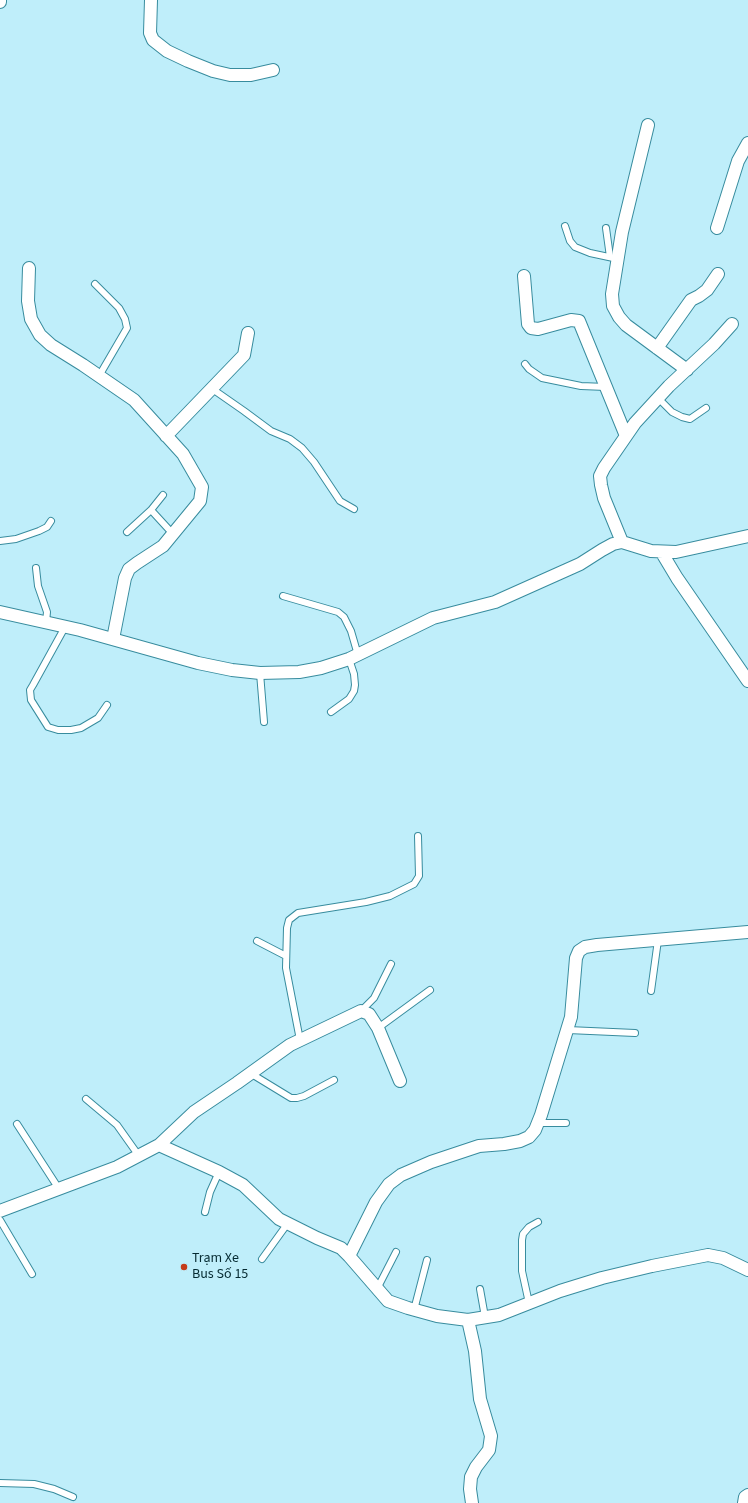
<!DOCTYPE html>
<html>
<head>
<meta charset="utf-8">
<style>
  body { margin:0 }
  canvas { display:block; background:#bfeefa }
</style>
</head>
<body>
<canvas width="748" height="1503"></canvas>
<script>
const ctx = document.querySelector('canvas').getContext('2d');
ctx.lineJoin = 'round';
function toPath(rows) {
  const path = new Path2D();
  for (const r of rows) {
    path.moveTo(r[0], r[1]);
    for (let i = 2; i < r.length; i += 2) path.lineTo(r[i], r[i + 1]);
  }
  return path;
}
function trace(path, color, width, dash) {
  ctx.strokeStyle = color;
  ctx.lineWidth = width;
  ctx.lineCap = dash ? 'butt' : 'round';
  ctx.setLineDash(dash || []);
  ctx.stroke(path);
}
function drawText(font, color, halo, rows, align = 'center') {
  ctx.font = font + ' "Source Sans 3",sans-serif';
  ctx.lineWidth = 3;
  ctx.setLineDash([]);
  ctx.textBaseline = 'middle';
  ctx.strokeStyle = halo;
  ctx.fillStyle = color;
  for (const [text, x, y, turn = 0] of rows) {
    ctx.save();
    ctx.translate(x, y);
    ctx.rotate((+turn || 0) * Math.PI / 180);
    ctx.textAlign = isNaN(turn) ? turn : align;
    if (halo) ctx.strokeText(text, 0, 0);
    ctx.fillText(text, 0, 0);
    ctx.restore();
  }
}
const service = toPath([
  [565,226,570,241,575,247,590,253,618,259],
  [606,228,610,257],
  [95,284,119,308,125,319,127,328,99,376],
  [525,364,529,369,542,378,581,386,606,387],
  [211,388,244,411,271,431,290,439,302,448,314,462,340,501,354,509],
  [658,398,672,412,682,417,690,419,706,408],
  [151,510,173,534],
  [127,532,151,510,163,495],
  [0,541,16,539,39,531,47,527,51,521],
  [36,568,38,586,47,612,46,622],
  [283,596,338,612,344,617,351,631,358,655],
  [65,627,33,685,30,690,31,700,48,727,58,730,71,730,81,728,98,718,107,705],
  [260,673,264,722],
  [331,712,349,699,354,691,355,685,354,674,349,659],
  [257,941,286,956],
  [651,991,658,940],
  [361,1011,374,998,391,964],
  [378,1028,430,990],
  [568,1030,635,1033],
  [300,1040,286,968,287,928,289,920,298,913,366,902,390,896,414,884,419,876,418,836],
  [250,1073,291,1098,297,1098,304,1096,334,1080],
  [86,1099,117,1125,139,1156],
  [537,1123,566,1123],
  [17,1124,59,1189],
  [205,1212,210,1192,219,1172],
  [0,1220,32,1274],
  [262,1259,288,1223],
  [377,1289,396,1252],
  [480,1289,485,1317],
  [529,1303,522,1271,522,1240,523,1234,529,1227,538,1222],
  [414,1310,427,1260],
  [0,1483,34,1484,54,1489,73,1497]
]);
const minor = toPath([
  [151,0,150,33,153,40,167,51,188,61,213,71,230,75,251,75,273,70],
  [0,2,0,0],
  [648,125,622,232,612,294,613,306,619,317,626,325,687,370],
  [717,228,738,161,748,143],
  [29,268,28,301,31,319,40,335,51,345,83,365,134,400,183,454,202,487,200,501,163,546,137,563,129,569,125,578,113,639],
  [524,276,528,324,531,328,538,329,571,320,579,321,626,436],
  [657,348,691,300,699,296,707,290,718,274],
  [166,436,244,355,248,333],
  [622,542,604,498,601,485,600,476,604,468,635,423,669,386,714,344,732,324],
  [662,553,677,578,748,681],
  [0,612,80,630,198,663,232,670,260,673,299,672,321,668,349,659,433,618,495,602,580,564,602,550,613,544,622,542,651,551,676,552,748,536],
  [159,1145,219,1172,243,1185,279,1219,317,1238,341,1248,349,1256,388,1301,408,1308,437,1316,468,1320,499,1315,560,1291,602,1278,652,1266,708,1255,723,1258,748,1270],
  [0,1211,117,1167,159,1145,194,1112,237,1083,290,1045,361,1011,369,1014,378,1028,400,1081],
  [349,1256,376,1202,389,1184,401,1175,431,1162,479,1146,504,1144,520,1141,529,1137,535,1130,541,1115,571,1017,576,958,579,951,585,947,597,945,748,932],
  [468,1320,475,1351,480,1399,491,1436,489,1450,476,1467,471,1477,470,1489,472,1503],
  [744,1503,745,1497,748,1495]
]);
const markers = [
  [184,1267,4,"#c43b19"]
];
const poiNames = [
  ["Trạm Xe",192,1259],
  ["Bus Số 15",192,1275]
];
trace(service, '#388c9e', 8);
trace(minor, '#388c9e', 14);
trace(service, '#fff', 6);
trace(minor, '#fff', 12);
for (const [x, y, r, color] of markers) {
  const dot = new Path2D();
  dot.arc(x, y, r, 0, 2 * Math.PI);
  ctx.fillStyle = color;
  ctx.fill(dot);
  trace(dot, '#bfeefa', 1.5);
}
drawText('14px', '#052a31', '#bfeefa', poiNames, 'left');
</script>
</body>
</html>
